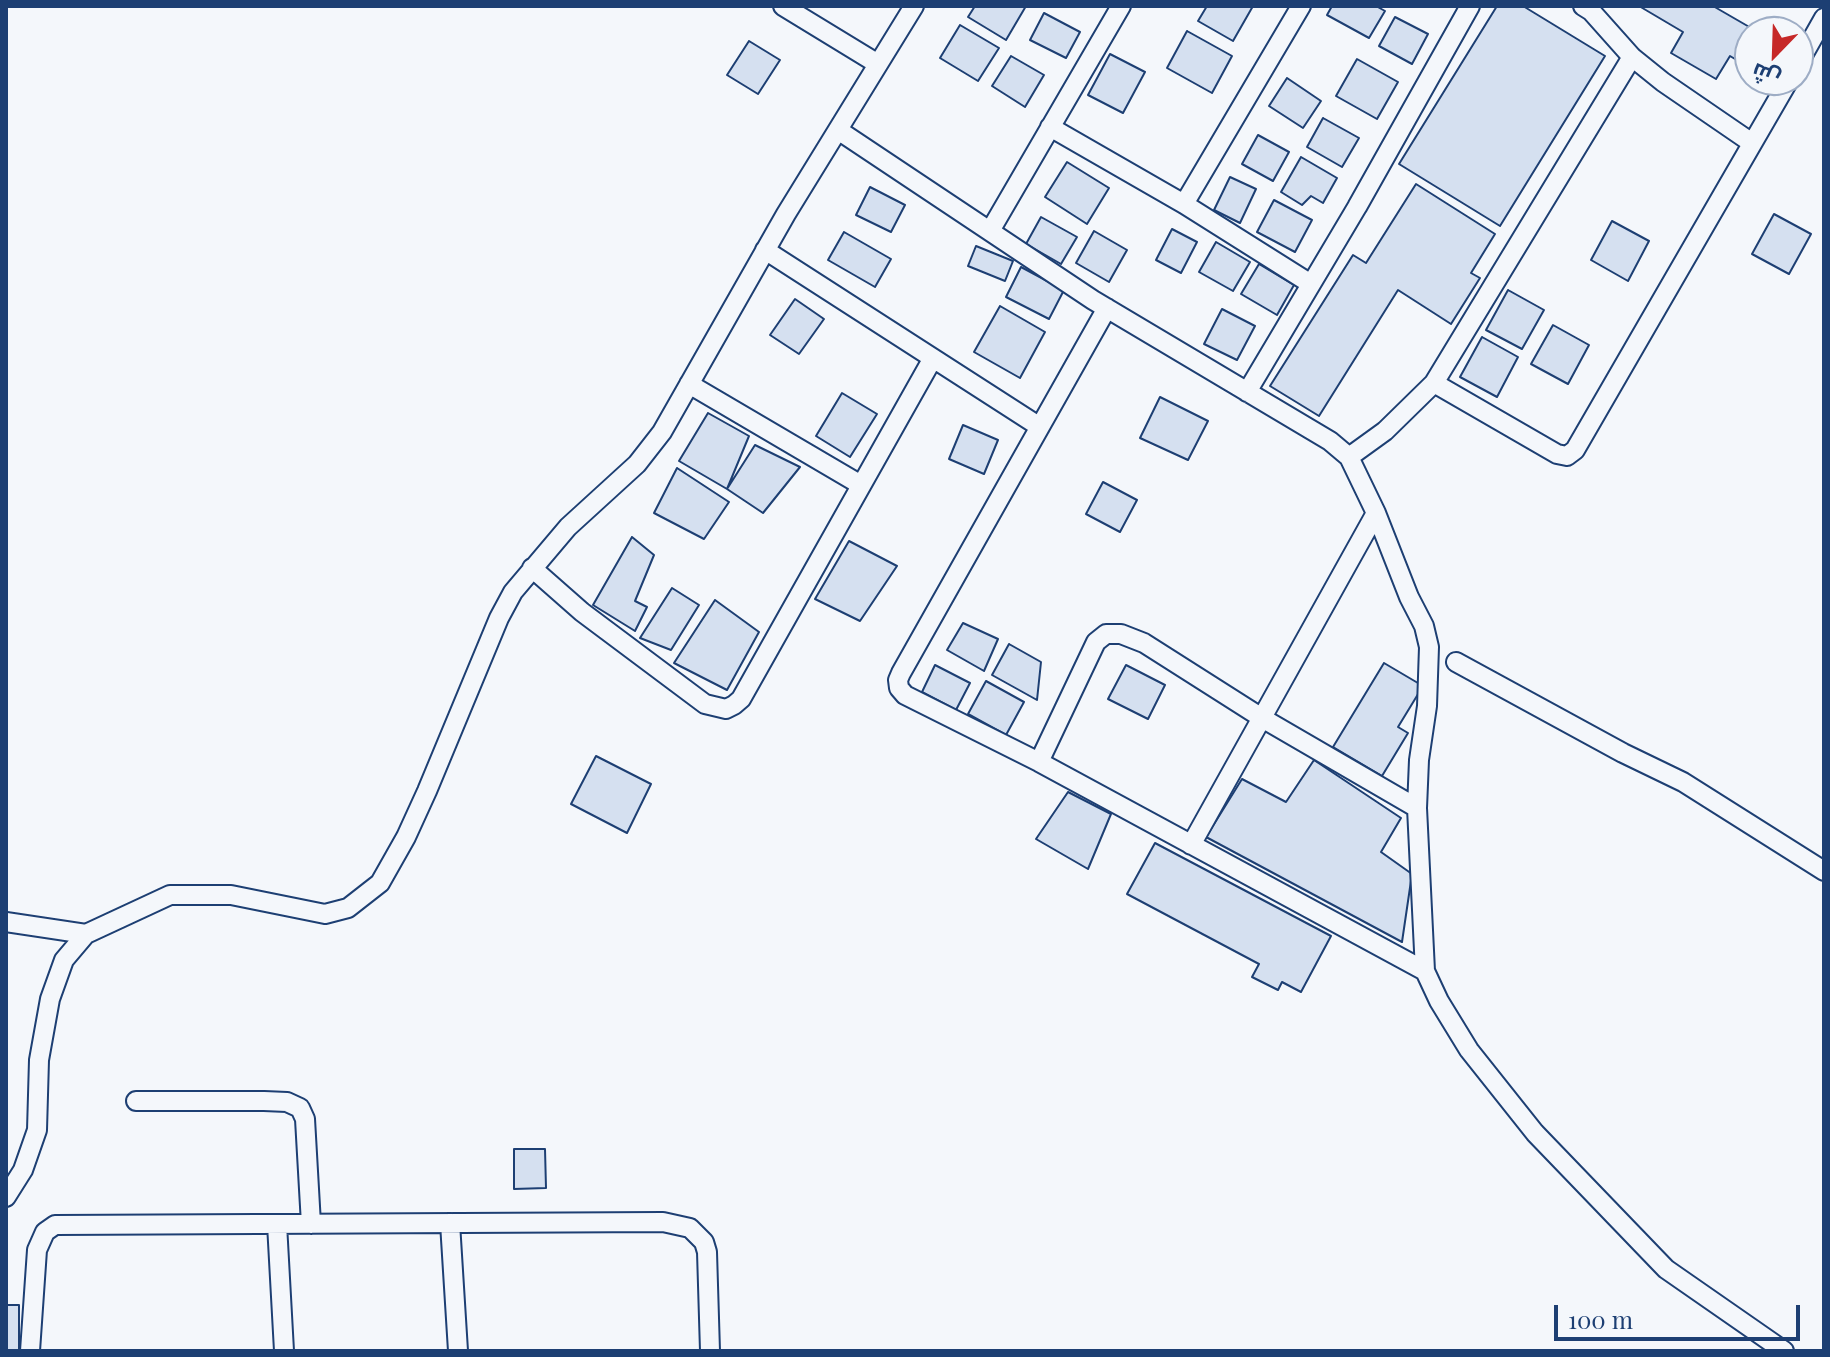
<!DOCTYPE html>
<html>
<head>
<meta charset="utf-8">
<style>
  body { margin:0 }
  #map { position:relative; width:1830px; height:1357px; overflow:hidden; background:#f4f7fb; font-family:"Playfair Display",Cairo,serif }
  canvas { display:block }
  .frame { position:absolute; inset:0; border:8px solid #1d3f73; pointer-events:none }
  .north { position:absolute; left:1734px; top:16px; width:80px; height:80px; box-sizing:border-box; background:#f4f7fb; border:2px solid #9eadc5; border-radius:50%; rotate:203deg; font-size:22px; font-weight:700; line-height:32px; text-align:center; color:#1d3f73 }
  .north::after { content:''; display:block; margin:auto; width:28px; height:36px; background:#c62828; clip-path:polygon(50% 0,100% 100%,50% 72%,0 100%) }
  .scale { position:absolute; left:1554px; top:1305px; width:246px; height:36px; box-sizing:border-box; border:4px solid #1d3f73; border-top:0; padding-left:10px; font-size:24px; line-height:28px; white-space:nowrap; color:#1d3f73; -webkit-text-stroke:6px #f4f7fb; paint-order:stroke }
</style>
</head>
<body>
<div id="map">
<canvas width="1830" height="1357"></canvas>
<div class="frame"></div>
<div class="north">ش</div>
<div class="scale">100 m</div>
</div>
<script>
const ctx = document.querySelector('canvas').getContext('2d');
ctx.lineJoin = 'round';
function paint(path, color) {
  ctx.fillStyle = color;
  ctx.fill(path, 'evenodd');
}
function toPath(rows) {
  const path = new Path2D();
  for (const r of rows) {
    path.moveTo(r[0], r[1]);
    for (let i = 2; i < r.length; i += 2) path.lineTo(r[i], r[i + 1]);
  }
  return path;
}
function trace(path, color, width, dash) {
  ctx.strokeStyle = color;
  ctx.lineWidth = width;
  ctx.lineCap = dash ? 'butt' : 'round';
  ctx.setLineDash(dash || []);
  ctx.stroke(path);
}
const building = toPath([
  [975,6,1026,6,1006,40,968,17,975,6],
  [1207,6,1253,6,1233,41,1198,21,1207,6],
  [1332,6,1376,6,1385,11,1369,38,1327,15,1332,6],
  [1497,6,1523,6,1605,56,1500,226,1399,164,1497,6],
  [1639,6,1713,6,1758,32,1750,32,1750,68,1730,56,1716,79,1671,53,1683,32,1639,6],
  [1044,13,1080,32,1066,58,1030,40,1044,13],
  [1395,17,1428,34,1412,64,1379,46,1395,17],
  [960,25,999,48,978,81,940,58,960,25],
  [1187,31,1232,56,1212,93,1167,68,1187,31],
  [749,41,780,60,758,94,727,75,749,41],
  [1110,54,1145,72,1123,113,1088,95,1110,54],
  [1011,56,1044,75,1025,107,992,86,1011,56],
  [1357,59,1398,82,1377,119,1336,96,1357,59],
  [1287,78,1321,101,1303,128,1269,106,1287,78],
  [1323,118,1359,138,1342,167,1307,147,1323,118],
  [1258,135,1289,152,1273,181,1242,164,1258,135],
  [1301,157,1337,178,1323,203,1311,196,1302,205,1281,192,1301,157],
  [1067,162,1109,188,1087,224,1045,197,1067,162],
  [1230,177,1256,189,1240,223,1214,210,1230,177],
  [1416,184,1495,234,1471,273,1480,278,1451,324,1398,290,1319,416,1270,386,1353,255,1366,263,1416,184],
  [870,187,905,205,891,232,856,215,870,187],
  [1274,200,1312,220,1295,252,1257,232,1274,200],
  [1774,214,1811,234,1789,274,1752,254,1774,214],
  [1041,217,1077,237,1061,264,1026,244,1041,217],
  [1612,221,1649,241,1628,281,1591,260,1612,221],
  [1172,229,1197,242,1181,273,1156,260,1172,229],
  [1094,231,1127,250,1109,282,1076,263,1094,231],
  [844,232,891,259,875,287,828,260,844,232],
  [1216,242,1250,262,1233,291,1199,272,1216,242],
  [976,246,1013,261,1005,281,968,266,976,246],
  [1259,264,1294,285,1277,315,1241,294,1259,264],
  [1021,267,1064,290,1049,319,1006,297,1021,267],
  [1508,290,1544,310,1522,349,1486,330,1508,290],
  [795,299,824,319,799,354,770,335,795,299],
  [1000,306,1045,332,1020,378,974,352,1000,306],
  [1222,309,1255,326,1237,360,1204,344,1222,309],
  [1553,325,1589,345,1568,384,1531,364,1553,325],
  [1482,337,1518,357,1497,397,1460,377,1482,337],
  [842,393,877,414,850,457,816,436,842,393],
  [1160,397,1208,421,1188,460,1140,438,1160,397],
  [708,413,749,436,727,489,679,461,708,413],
  [963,425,998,440,984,474,949,459,963,425],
  [755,445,800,467,763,513,727,489,755,445],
  [677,468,729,502,704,539,654,513,677,468],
  [1103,482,1137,500,1120,532,1086,514,1103,482],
  [632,537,654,555,635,601,647,607,635,631,593,605,632,537],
  [849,541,897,566,860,621,815,599,849,541],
  [672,588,699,605,671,650,640,638,672,588],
  [715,600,759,632,727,690,674,663,715,600],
  [963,623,998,639,984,671,947,650,963,623],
  [1009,644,1041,662,1037,700,992,675,1009,644],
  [1384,663,1423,686,1398,727,1408,733,1382,776,1333,747,1384,663],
  [935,665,970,683,956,710,922,692,935,665],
  [1126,665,1165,685,1148,719,1108,699,1126,665],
  [986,681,1024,702,1006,735,968,714,986,681],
  [596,756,651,784,627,833,571,804,596,756],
  [1314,760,1401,818,1381,852,1412,874,1402,942,1206,837,1242,779,1286,802,1314,760],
  [1068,792,1111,814,1088,869,1036,839,1068,792],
  [1155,843,1331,936,1301,992,1282,982,1278,990,1252,977,1259,964,1127,894,1155,843],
  [514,1149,545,1149,546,1188,514,1189,514,1149],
  [6,1305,19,1305,19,1351,6,1351,6,1305]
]);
const minor = toPath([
  [783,6,878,64],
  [1583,6,1591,11,1632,57,1663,82,1752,143],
  [1798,64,1824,18],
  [1050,127,1184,204,1311,284],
  [838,130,1093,300,1330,441,1349,457,1376,513,1409,597,1424,626,1429,647,1427,706,1419,760,1417,808,1425,971,1439,1001,1469,1050,1535,1133,1666,1269,1784,1351],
  [1184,204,1301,6],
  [990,231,1121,6],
  [765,250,1040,427],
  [1107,308,901,673,898,680,899,688,905,695,1039,762,1425,971],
  [1434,383,1557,454,1567,456,1575,450,1789,80],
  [689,384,861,485],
  [1247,392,1357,207,1470,6],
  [1349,457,1385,431,1434,383,1632,57],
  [532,568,582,612,705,704,726,709,734,705,741,699,933,358],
  [1456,662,1623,753,1683,782,1824,871],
  [1039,762,1096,642,1106,634,1121,634,1144,643,1262,718,1417,808],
  [1191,845,1376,513],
  [6,922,86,934],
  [136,1101,264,1101,287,1102,300,1108,305,1119,311,1224],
  [6,1197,23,1170,37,1130,39,1060,50,999,64,960,86,934,170,895,231,895,325,914,348,908,380,883,406,837,427,791,499,618,513,592,568,527,637,464,662,432,786,214,914,6],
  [450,1223,458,1351],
  [277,1224,284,1351],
  [30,1351,37,1250,45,1232,55,1225,663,1222,690,1228,704,1242,707,1252,710,1351]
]);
paint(building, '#d5e0f0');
trace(building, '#1d3f73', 2);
trace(minor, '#1d3f73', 22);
trace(minor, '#f4f7fb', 18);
</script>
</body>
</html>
